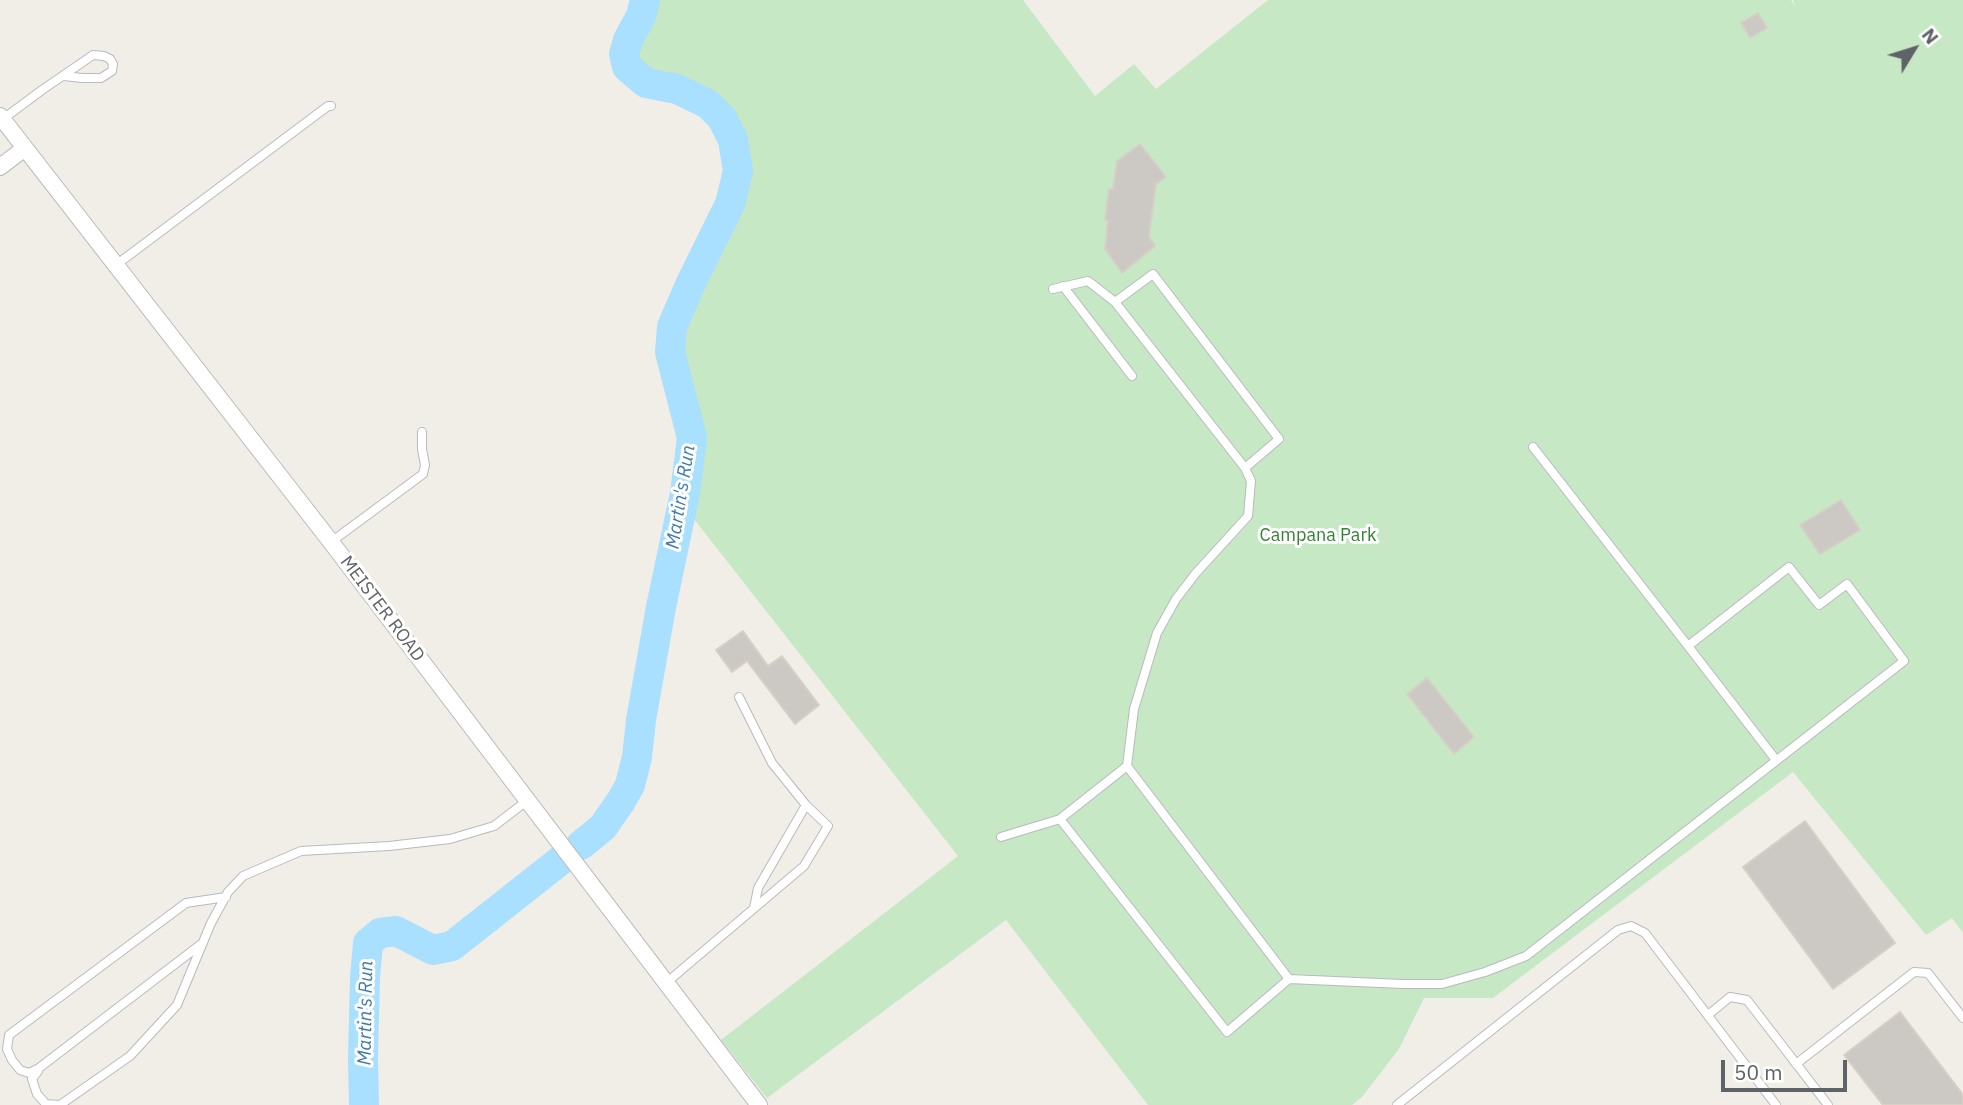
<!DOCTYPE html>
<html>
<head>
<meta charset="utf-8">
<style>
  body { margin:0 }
  #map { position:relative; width:1963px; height:1105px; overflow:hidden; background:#f1eee7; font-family:"IBM Plex Sans",sans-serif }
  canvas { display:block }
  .north { position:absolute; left:1879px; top:14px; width:70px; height:70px; -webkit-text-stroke:5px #fff; paint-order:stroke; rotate:52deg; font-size:19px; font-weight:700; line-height:28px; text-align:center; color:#5f6368 }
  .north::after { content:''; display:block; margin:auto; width:24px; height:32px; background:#5f6368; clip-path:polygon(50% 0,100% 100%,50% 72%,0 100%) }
  .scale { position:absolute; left:1721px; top:1060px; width:126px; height:32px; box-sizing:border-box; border:4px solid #5f6368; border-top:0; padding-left:9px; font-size:21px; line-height:24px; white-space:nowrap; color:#5f6368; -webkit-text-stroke:5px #fff; paint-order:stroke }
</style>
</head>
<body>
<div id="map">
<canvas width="1963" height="1105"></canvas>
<div class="north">N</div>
<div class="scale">50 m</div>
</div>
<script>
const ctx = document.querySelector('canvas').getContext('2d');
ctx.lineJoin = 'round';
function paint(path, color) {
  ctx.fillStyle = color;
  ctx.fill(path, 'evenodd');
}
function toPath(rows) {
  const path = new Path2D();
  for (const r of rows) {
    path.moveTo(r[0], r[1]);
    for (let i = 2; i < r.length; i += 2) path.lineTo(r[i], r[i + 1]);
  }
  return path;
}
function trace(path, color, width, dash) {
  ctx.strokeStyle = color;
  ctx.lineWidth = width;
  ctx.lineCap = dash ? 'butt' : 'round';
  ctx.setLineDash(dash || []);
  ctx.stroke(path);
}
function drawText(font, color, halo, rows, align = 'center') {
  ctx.font = font + ' "IBM Plex Sans",sans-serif';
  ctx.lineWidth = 6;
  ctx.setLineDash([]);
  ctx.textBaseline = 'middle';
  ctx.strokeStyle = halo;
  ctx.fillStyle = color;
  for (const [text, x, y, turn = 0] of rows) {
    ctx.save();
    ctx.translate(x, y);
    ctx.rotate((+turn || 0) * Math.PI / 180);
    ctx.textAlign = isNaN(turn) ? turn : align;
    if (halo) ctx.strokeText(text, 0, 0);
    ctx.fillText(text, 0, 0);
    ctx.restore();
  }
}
const green = toPath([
  [645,0,1023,0,1095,96,1134,64,1156,89,1268,0,1791,0,1795,6,1793,0,1963,0,1963,933,1952,918,1926,935,1793,772,1493,998,1424,998,1399,1049,1362,1097,1352,1105,1148,1105,1006,920,767,1098,721,1040,958,856,683,505,692,438,670,352,672,327,690,285,730,204,738,171,733,140,722,118,708,104,677,89,646,83,627,67,624,54,628,40,641,16]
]);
const river = toPath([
  [581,845,603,827,621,801,630,785,637,757,641,720,661,607,685,493,692,438,670,352,672,327,690,285,730,204,738,171,733,140,722,118,708,104,677,89,646,83,627,67,624,54,628,40,641,16,645,0],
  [364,1105,363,1059,365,977,368,943,380,933,396,931,433,950,452,946,561,860]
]);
const building = toPath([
  [1758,13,1767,28,1750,38,1741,23,1758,13],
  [1140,144,1166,177,1156,184,1149,237,1155,246,1122,273,1105,249,1108,221,1105,220,1109,189,1113,189,1117,161,1140,144],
  [1841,500,1860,530,1820,554,1800,525,1841,500],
  [743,631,768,666,782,656,819,705,795,724,747,661,732,672,716,650,743,631],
  [1427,678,1474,737,1454,754,1407,694,1427,678],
  [1805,821,1895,943,1833,989,1743,867,1805,821],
  [1900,1012,1963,1095,1963,1105,1883,1105,1844,1055,1900,1012]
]);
const service = toPath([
  [3,119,42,90,93,55,104,56,110,59,113,64,112,71,101,78,82,78,64,76],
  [116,265,328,106,331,106],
  [1063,286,1132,376],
  [1053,289,1088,281,1115,302],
  [1533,447,1688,646],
  [331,542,423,474,425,465,422,449,422,432],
  [1127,766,1134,709,1157,633,1176,599,1196,573,1248,516,1251,481,1245,468,1279,439,1153,274,1115,302,1245,468],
  [1060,819,1127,766,1289,979],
  [1001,837,1060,819,1227,1032,1289,979,1403,984,1442,984,1485,972,1526,956,1904,661,1847,584,1819,605,1789,567,1688,646,1776,760],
  [754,908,758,888,806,805],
  [200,945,39,1068,29,1073,20,1070,12,1060,7,1049,9,1035,186,903,226,897],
  [666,983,804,866,828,826,806,805,772,763,739,697],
  [1708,1015,1730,997,1747,1000,1828,1105],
  [1796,1064,1914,972,1928,973,1963,1018],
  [38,1071,32,1079,37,1094,46,1104,60,1105],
  [60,1105,130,1056,177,1005,211,923,228,892,243,876,301,851,389,846,450,839,494,826,528,800],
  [1397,1105,1618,930,1631,926,1645,933,1776,1105]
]);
const minor = toPath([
  [0,116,331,542,759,1105],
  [0,167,25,148]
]);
const parkNames = [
  ["Campana Park",1318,536]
];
const streetNames = [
  ["MEISTER ROAD",382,609,53]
];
const waterNames = [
  ["Martin's Run",681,497,-81],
  ["Martin's Run",366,1013,-89]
];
paint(green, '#c6e8c4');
trace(river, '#a9dfff', 30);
paint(building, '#ccc9c4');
trace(building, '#d6d0c5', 2);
trace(service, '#b8babe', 10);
trace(minor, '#b8babe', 18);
trace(service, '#fff', 8);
trace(minor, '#fff', 16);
drawText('18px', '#348233', '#fff', parkNames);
drawText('18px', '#5f6368', '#fff', streetNames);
drawText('italic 19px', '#407aab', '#fff', waterNames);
</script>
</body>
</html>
